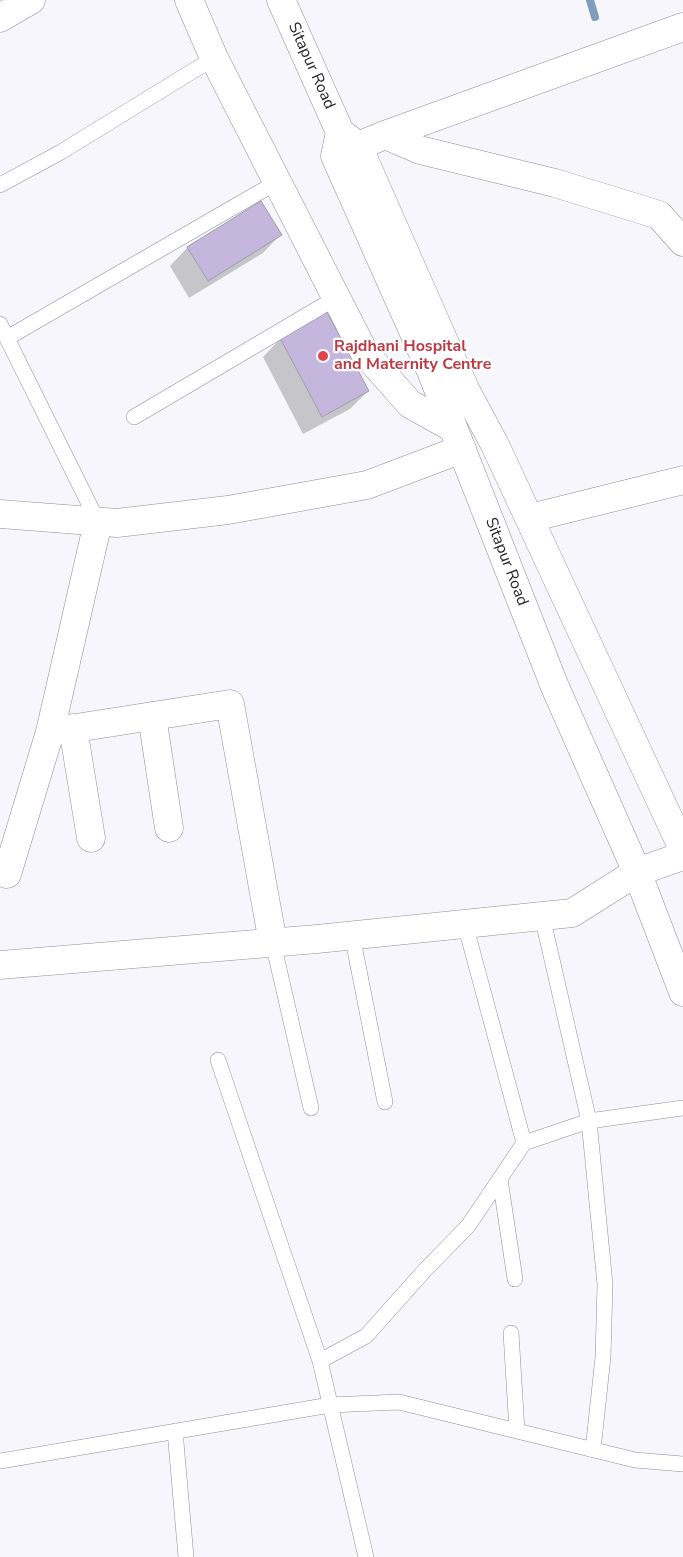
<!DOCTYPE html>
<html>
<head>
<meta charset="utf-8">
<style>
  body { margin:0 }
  canvas { display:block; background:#f6f6fc }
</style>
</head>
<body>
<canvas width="683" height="1557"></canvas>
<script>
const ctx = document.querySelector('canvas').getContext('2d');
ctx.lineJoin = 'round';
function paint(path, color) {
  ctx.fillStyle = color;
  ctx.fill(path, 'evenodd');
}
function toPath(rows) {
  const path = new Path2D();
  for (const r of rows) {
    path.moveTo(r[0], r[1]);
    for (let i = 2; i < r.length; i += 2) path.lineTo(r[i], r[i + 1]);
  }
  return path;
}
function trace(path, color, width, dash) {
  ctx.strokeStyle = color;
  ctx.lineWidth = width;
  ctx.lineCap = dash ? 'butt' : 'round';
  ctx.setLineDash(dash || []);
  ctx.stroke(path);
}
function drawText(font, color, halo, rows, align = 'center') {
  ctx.font = font + ' "Nunito Sans",sans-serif';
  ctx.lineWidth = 4.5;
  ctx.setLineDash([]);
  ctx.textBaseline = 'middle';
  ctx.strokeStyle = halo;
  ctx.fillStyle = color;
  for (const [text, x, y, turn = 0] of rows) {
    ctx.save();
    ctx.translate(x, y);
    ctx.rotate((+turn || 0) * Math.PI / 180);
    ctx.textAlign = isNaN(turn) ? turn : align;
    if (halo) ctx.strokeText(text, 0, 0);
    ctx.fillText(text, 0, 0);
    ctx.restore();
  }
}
const shadow = toPath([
  [260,203,280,235,263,253,189,298,170,266,187,248],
  [280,339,368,391,350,409,303,434,263,357]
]);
const stream = toPath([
  [590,0,595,17]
]);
const building = toPath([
  [261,201,282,235,208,281,187,247,261,201],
  [327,312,369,391,322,417,280,338,327,312]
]);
const lane = toPath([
  [0,185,61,152,214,58],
  [0,324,98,522],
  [7,338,277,182],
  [134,417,336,298],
  [542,916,589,1121,605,1284,603,1357,593,1450],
  [465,924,524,1143],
  [352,935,385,1102],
  [273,943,311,1108],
  [218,1060,320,1361,366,1557],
  [500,1179,515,1279],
  [511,1333,517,1431],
  [320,1361,366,1336,425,1270,468,1226,524,1143,589,1121,683,1108],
  [175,1431,186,1557],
  [0,1461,330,1405,399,1402,635,1460,683,1464]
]);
const street = toPath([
  [189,0,214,58,364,352,410,404,453,428],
  [0,18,31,0],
  [385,135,420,150,555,183,659,215,683,242],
  [0,514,117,523,228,510,367,485,462,449],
  [530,518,683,480],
  [152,716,169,828],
  [73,728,91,838],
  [50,732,230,704,273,943],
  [7,874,50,732,98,522],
  [0,965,317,939,572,913,637,872,683,856]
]);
const secondary = toPath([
  [336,155,385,135,683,27]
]);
const primary = toPath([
  [281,0,340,132],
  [683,849,495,445,465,389,358,146,340,132,335,156,431,371,555,687,637,872,683,992]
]);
const markers = [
  [323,356,6,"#e0444e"]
];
const streetNames = [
  ["Sitapur Road",311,66,66],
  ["Sitapur Road",506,562,69]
];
const healthNames = [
  ["Rajdhani Hospital",334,347],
  ["and Maternity Centre",334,365]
];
paint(shadow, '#0003');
trace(stream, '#7f9ebd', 8);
paint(building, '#c5b6dd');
trace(building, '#9f9da3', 1);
trace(lane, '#8e8e94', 16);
trace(street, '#8e8e94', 29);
trace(secondary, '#8e8e94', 29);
trace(primary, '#8e8e94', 29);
trace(lane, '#fff', 15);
trace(street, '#fff', 28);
trace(secondary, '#fff', 28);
trace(primary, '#fff', 28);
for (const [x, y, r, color] of markers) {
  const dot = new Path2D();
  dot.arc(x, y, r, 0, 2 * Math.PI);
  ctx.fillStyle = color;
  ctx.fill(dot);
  trace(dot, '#fff', 2);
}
drawText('16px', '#252528', '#fff', streetNames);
drawText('bold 16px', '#be3a42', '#fff', healthNames, 'left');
</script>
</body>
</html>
